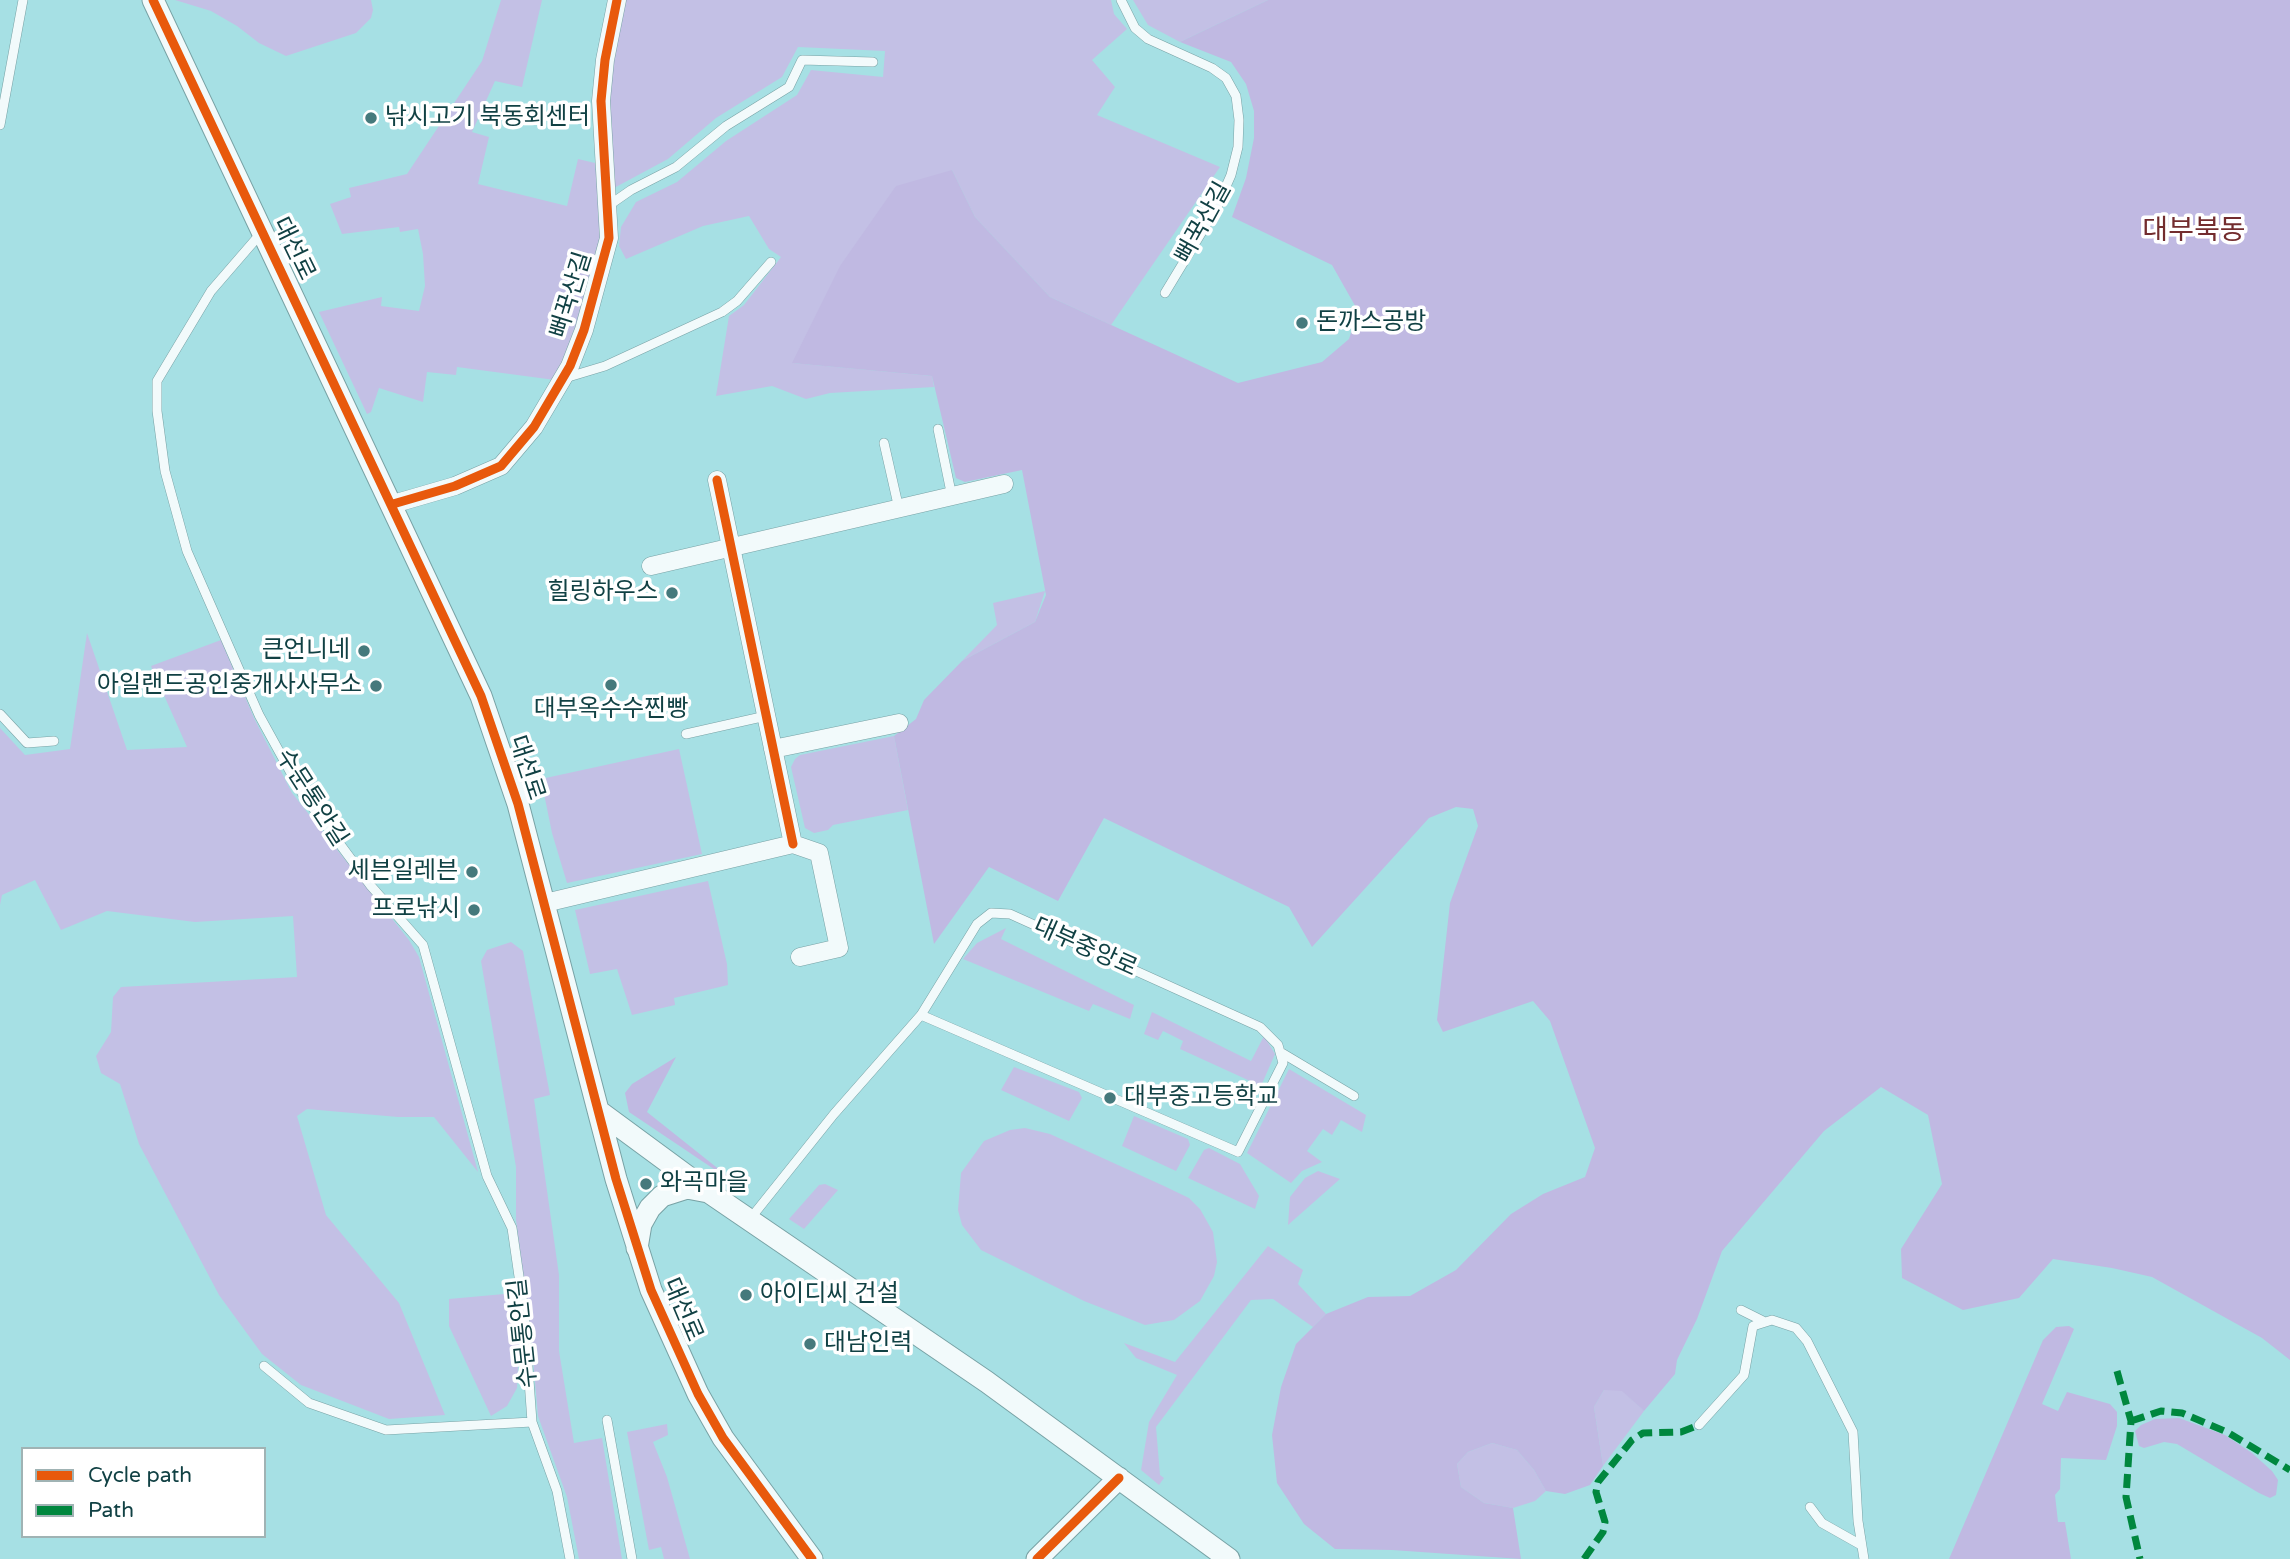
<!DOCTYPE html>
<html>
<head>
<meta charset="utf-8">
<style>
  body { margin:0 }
  #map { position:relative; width:2290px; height:1559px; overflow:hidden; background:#a6e0e4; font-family:"Varela Round",sans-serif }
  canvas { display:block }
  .legend { position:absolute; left:21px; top:1447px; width:245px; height:91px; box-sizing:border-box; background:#fff; border:2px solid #a0b3b4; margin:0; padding:9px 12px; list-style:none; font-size:21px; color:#114144 }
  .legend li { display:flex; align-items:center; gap:14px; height:35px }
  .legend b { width:35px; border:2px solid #a0b3b4 }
</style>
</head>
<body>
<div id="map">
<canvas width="2290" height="1559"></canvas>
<ul class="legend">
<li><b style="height:9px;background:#e8590c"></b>Cycle path</li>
<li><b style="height:9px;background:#00873e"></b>Path</li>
</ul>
</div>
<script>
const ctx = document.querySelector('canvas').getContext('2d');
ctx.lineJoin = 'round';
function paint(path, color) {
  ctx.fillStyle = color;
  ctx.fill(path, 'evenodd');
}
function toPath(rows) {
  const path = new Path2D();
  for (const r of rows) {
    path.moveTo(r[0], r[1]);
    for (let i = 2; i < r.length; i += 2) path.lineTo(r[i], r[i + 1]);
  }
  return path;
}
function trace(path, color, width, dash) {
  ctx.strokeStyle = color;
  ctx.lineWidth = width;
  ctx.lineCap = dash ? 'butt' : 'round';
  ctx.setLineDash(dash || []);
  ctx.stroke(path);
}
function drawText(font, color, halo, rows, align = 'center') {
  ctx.font = font + ' "Varela Round","Noto Sans KR",sans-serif';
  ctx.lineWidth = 7;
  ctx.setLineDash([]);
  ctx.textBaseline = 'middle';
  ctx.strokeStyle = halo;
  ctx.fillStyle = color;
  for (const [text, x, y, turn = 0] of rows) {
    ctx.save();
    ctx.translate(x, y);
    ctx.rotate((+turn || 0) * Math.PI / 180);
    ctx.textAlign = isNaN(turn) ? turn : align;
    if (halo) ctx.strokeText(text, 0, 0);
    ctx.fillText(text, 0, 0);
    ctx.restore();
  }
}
const green = toPath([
  [175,0,371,0,373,10,371,18,356,33,286,56,259,43,237,26,211,11],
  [501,0,542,0,522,87,495,81,472,132,489,137,478,184,567,206,578,159,595,163,602,232,581,316,555,380,457,367,456,375,427,372,423,402,379,388,371,412,367,414,319,312,382,297,381,306,419,311,425,286,423,254,418,229,400,232,399,227,342,234,330,204,351,197,349,188,407,174,482,61],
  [624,0,1111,0,1114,14,1127,29,1092,60,1115,87,1097,115,1220,167,1111,325,1050,297,975,217,952,170,793,363,932,376,934,387,830,393,806,399,772,386,716,396,729,316,744,305,781,257,769,249,749,216,703,226,626,259,619,246,621,227,636,202,677,182,726,141,797,95,811,70,883,77,885,51,798,47,782,77,716,118,668,159,614,188,608,137,611,60],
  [1133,0,1268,0,1180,42,1148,25],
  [1045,591,1035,622,962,661,997,625,993,603],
  [87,633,127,750,187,747,151,666,221,640,254,718,292,793,409,940,419,957,478,1172,434,1117,398,1117,307,1109,297,1116,326,1215,399,1303,445,1415,389,1419,301,1385,262,1354,219,1295,139,1144,120,1084,101,1073,96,1056,111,1032,113,997,121,987,297,977,293,916,195,922,107,911,61,930,35,880,2,895,0,905,0,728,25,755,70,749],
  [894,736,908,810,833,825,828,830,814,833,805,828,791,767,795,759,800,755],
  [679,749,702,854,567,883,552,833,541,779],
  [708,881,727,964,728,985,674,998,675,1005,632,1015,617,969,590,974,575,910],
  [1006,928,1001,939,1134,1005,1130,1019,1093,1004,1089,1011,963,959,977,943],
  [511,942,523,951,550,1095,534,1099,559,1275,559,1351,574,1443,602,1438,622,1559,579,1559,567,1497,538,1416,530,1325,516,1220,516,1167,481,961,487,950],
  [1152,1012,1251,1061,1264,1036,1275,1054,1261,1086,1180,1049,1183,1041,1163,1031,1158,1040,1144,1034],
  [1014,1067,1079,1092,1082,1098,1069,1121,1001,1090],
  [1289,1069,1366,1115,1362,1132,1341,1120,1332,1135,1323,1129,1307,1151,1322,1162,1302,1171,1291,1183,1247,1153],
  [1134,1116,1188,1139,1190,1145,1176,1171,1122,1146],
  [1025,1128,1050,1134,1164,1186,1189,1198,1200,1209,1213,1232,1217,1262,1214,1276,1200,1301,1174,1320,1145,1325,1084,1301,981,1250,962,1225,958,1210,961,1173,984,1141,1010,1130],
  [1209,1148,1240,1164,1259,1196,1255,1209,1188,1178,1204,1150],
  [1318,1171,1340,1179,1288,1225,1290,1197,1305,1178],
  [825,1184,838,1190,804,1229,789,1219,819,1185],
  [1268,1246,1303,1270,1298,1284,1326,1314,1313,1327,1273,1299,1251,1300,1156,1427,1160,1475,1164,1478,1159,1485,1141,1470,1149,1422,1177,1375,1136,1358,1124,1343,1175,1362],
  [515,1293,519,1347,517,1388,507,1406,491,1416,449,1326,449,1299],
  [1604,1390,1622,1390,1644,1411,1603,1466,1594,1407],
  [667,1424,668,1435,653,1442,667,1477,690,1559,664,1559,661,1547,649,1550,627,1432],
  [1492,1443,1517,1450,1534,1470,1546,1491,1535,1501,1513,1508,1484,1503,1461,1487,1457,1464,1468,1452]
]);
const forest = toPath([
  [1268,0,2290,0,2290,1360,2262,1338,2152,1277,2112,1268,2053,1259,2019,1298,1963,1310,1902,1278,1901,1249,1942,1184,1928,1115,1881,1087,1824,1131,1722,1251,1697,1319,1677,1360,1675,1374,1644,1411,1622,1391,1604,1390,1594,1407,1603,1466,1590,1485,1565,1494,1546,1491,1534,1470,1517,1450,1492,1443,1468,1452,1457,1464,1461,1487,1484,1503,1513,1508,1521,1559,1392,1550,1335,1549,1304,1524,1277,1483,1272,1435,1281,1387,1296,1344,1326,1314,1368,1297,1410,1296,1456,1270,1511,1214,1543,1194,1585,1177,1595,1148,1550,1021,1533,1001,1443,1032,1437,1020,1450,903,1478,826,1473,809,1456,807,1429,818,1312,947,1289,907,1104,818,1058,901,989,867,934,944,894,736,916,719,924,700,962,661,1035,622,1046,595,1022,470,965,482,956,478,932,376,792,363,840,266,896,186,952,170,975,217,1050,297,1238,383,1322,362,1349,339,1358,311,1332,265,1232,217,1246,178,1254,138,1254,111,1246,84,1231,62,1180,42],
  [676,1057,647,1112,745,1190,629,1112,625,1093,632,1084],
  [2069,1326,2074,1329,2042,1404,2058,1411,2067,1392,2110,1404,2117,1412,2117,1426,2106,1460,2061,1458,2060,1489,2055,1495,2058,1522,2065,1522,2071,1559,1949,1559,2043,1340,2056,1327],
  [2179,1418,2225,1435,2252,1453,2272,1471,2278,1480,2276,1495,2270,1498,2259,1493,2177,1444,2164,1442,2144,1448,2139,1446,2135,1431,2141,1425,2155,1419]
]);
const service = toPath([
  [1121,0,1135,28,1148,39,1212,68,1226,78,1236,96,1239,120,1238,147,1231,175,1217,207,1165,293],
  [0,125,23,0],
  [608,206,631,190,676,167,726,126,789,87,802,60,873,62],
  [262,232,211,291,157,381,157,411,165,471,187,551,259,715,302,793,371,886,423,945,487,1176,512,1228,524,1311,532,1422,557,1491,570,1559],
  [565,378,605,366,722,312,737,301,771,262],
  [938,429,952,497],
  [884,443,899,509],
  [0,714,27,743,54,741],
  [686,734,766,716],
  [1282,1053,1354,1096],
  [750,1219,834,1114,921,1015,977,924,991,913,1010,914,1260,1027,1278,1045,1283,1063,1238,1152,921,1015],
  [1741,1310,1763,1321],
  [264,1366,309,1403,386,1430,532,1422],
  [607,1420,632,1559],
  [1699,1425,1744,1375,1753,1326,1772,1320,1796,1328,1807,1341,1853,1432,1858,1521,1864,1559],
  [1810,1507,1822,1523,1861,1545]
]);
const minor = toPath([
  [717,480,793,844],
  [393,504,455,486,501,466,534,427,570,366,584,330,609,238,601,101,605,60,617,0],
  [651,566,1004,484],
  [773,749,899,723],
  [545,903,793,844,819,853,839,948,800,957]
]);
const tertiary = toPath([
  [153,0,481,696,518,804,616,1179,651,1290,698,1394,723,1438,812,1559],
  [600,1112,710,1193,987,1382,1229,1559],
  [637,1248,641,1224,650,1208,662,1196,687,1188,708,1192],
  [1037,1559,1119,1478]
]);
const quiet = toPath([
  [2117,1371,2131,1421,2126,1497,2140,1559],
  [2131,1421,2161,1411,2182,1413,2227,1432,2290,1470],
  [1584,1559,1603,1532,1605,1522,1596,1492,1598,1482,1632,1440,1643,1433,1681,1432,1699,1425]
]);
const cycleway = toPath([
  [153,0,481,696,518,804,616,1179,651,1290,698,1394,723,1438,812,1559],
  [717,480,793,844],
  [393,504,455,486,501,466,534,427,570,366,584,330,609,238,601,101,605,60,617,0],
  [1037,1559,1119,1478]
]);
const markers = [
  [371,118,7,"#45797c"],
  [1302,323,7,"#45797c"],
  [672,593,7,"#45797c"],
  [364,651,7,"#45797c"],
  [611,685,7,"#45797c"],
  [376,686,7,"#45797c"],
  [472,872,7,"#45797c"],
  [474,910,7,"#45797c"],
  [1110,1098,7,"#45797c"],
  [646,1184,7,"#45797c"],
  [746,1295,7,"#45797c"],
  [810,1344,7,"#45797c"]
];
const poiNames = [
  ["낚시고기 북동회센터",385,118],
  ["돈까스공방",1316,323],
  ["힐링하우스",658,593,"right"],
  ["큰언니네",350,651,"right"],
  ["아일랜드공인중개사사무소",362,686,"right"],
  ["대부옥수수찐빵",611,710,"center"],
  ["세븐일레븐",458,872,"right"],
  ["프로낚시",460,910,"right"],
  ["대부중고등학교",1124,1098],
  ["와곡마을",660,1184],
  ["아이디씨 건설",760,1295],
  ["대남인력",824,1344]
];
const streetNames = [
  ["뻐꾹산길",1204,223,-61],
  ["대선로",293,249,64],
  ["뻐꾹산길",572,295,-73],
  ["대선로",526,768,72],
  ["수문통안길",311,798,57],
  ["대부중앙로",1085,948,24],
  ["대선로",682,1310,67],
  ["수문통안길",524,1333,-96]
];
const quarterNames = [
  ["대부북동",2194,232]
];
paint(green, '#c3c0e5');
paint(forest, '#c0b9e2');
trace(service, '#78a2a5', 10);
trace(minor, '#78a2a5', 19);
trace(tertiary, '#78a2a5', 23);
trace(service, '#f2fafb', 9);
trace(minor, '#f2fafb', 18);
trace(tertiary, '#f2fafb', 21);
trace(quiet, '#00873e', 7, [14, 7]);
trace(cycleway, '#e8590c', 9);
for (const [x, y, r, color] of markers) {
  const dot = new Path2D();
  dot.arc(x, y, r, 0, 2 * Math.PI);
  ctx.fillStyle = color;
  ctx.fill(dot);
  trace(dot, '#fff', 2.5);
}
drawText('24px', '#114144', '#fff', poiNames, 'left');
drawText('24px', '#114144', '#fff', streetNames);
drawText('28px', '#732c2e', '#fff', quarterNames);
</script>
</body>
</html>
